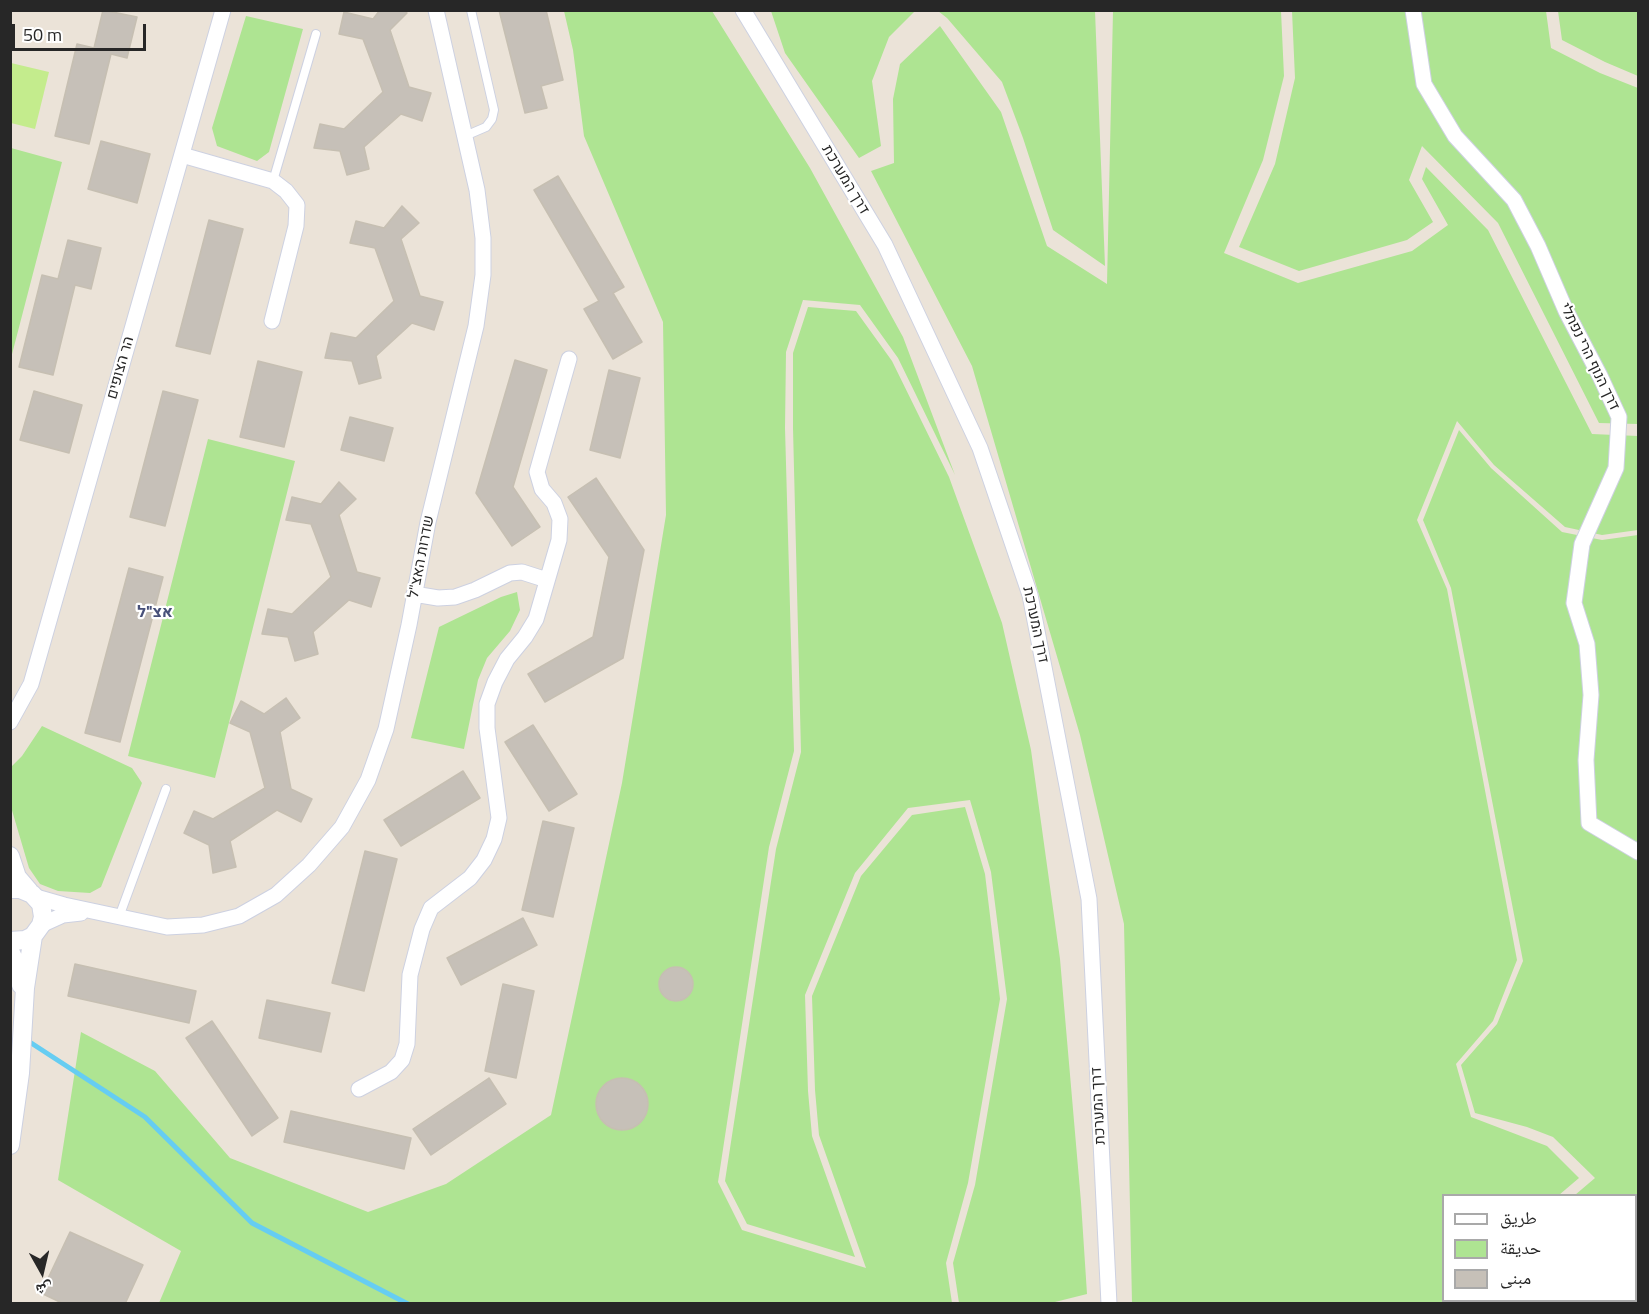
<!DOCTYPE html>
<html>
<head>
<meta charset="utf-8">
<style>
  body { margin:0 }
  #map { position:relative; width:1649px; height:1314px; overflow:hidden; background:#ebe3d8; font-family:"Titillium Web","Noto Naskh Arabic",sans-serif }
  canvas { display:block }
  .frame { position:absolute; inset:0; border:12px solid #272727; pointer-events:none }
  .legend { position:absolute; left:1442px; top:1194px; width:195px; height:108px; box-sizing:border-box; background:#fff; border:2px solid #a9a9a9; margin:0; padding:8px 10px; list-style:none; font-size:18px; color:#272727 }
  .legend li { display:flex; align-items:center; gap:12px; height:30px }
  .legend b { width:30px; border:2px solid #a9a9a9 }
  .north { position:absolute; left:12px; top:1242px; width:60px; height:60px; -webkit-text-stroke:4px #fff; paint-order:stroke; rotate:172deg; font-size:16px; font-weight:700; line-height:24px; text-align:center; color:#272727 }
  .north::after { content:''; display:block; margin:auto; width:21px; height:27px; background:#272727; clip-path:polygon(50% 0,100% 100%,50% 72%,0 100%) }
  .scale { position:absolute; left:12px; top:24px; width:134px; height:27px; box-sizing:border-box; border:3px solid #272727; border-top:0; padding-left:8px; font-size:18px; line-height:21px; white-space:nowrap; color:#272727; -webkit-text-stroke:4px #fff; paint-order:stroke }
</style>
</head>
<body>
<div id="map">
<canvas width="1649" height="1314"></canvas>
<div class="frame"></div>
<ul class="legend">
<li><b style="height:8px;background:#fff"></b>طريق</li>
<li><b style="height:16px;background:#aee492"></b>حديقة</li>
<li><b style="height:16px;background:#c6c0b8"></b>مبنى</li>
</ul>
<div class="north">ش</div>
<div class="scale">50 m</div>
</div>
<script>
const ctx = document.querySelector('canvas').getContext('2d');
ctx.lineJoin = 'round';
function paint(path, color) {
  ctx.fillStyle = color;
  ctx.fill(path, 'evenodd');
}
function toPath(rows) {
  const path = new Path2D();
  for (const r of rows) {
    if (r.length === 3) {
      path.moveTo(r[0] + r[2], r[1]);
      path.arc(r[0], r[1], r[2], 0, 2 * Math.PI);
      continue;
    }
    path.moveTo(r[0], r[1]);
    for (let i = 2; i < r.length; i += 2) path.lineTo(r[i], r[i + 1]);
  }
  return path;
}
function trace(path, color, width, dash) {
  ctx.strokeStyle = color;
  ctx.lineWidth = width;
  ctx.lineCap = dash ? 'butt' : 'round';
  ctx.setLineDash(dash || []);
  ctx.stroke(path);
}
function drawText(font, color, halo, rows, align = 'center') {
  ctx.font = font + ' "Titillium Web",Heebo,sans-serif';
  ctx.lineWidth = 4.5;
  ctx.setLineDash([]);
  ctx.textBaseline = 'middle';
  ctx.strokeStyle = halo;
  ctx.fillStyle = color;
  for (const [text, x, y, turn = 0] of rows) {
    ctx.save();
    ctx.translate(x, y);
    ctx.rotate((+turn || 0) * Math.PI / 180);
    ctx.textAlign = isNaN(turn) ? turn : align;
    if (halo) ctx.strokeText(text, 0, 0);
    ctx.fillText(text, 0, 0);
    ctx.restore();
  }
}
const green = toPath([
  [564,11,712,11,810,168,903,337,955,475,898,358,860,305,803,300,786,352,785,428,794,751,769,847,718,1182,742,1230,866,1268,819,1135,815,1090,812,996,861,876,912,815,965,807,985,874,1000,999,968,1183,946,1263,952,1303,159,1303,181,1251,58,1180,81,1032,155,1071,230,1158,368,1212,446,1184,551,1115,622,783,666,515,663,322,584,136,573,50],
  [771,11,915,11,889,37,872,81,881,146,859,158,785,53],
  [938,11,1095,11,1105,266,1053,230,1023,138,1002,82,947,18],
  [1113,11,1281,11,1284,76,1263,160,1224,253,1298,283,1412,251,1448,225,1422,179,1426,167,1488,230,1592,434,1638,436,1638,530,1602,535,1565,527,1494,465,1457,421,1417,520,1447,589,1517,960,1493,1021,1456,1064,1471,1117,1547,1146,1579,1178,1559,1195,1444,1196,1444,1300,1530,1300,1530,1303,1132,1303,1124,924,1080,735,972,366,871,171,894,163,893,99,900,64,940,26,1001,112,1047,246,1107,284],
  [1292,11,1546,11,1551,48,1600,73,1638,88,1638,424,1599,423,1498,223,1422,146,1409,180,1433,222,1407,240,1299,271,1239,247,1275,164,1295,78],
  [1558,11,1638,11,1638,76,1605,62,1562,40],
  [246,16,303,29,269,152,257,161,217,146,212,128],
  [11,148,62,162,11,358,10,148],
  [808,307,856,311,892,361,949,477,1002,623,1031,750,1060,959,1081,1202,1087,1294,1051,1303,959,1303,953,1263,975,1185,1007,999,991,872,970,800,908,808,855,873,805,995,808,1091,812,1136,855,1257,747,1224,725,1181,776,849,801,752,793,428,793,353],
  [1459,430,1491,468,1562,532,1602,540,1638,535,1638,1303,1541,1303,1540,1301,1636,1300,1636,1196,1575,1195,1595,1178,1553,1137,1527,1127,1475,1113,1461,1065,1497,1024,1523,961,1451,588,1423,520],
  [208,439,295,461,215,778,128,756],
  [517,592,520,610,510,631,487,658,478,680,464,749,411,738,439,627,501,597],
  [42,726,132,768,142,783,101,887,90,893,58,891,40,884,29,868,11,807,11,767,22,756]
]);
const pitch = toPath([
  [11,63,49,72,35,129,11,123]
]);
const stream = toPath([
  [25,1039,145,1117,252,1223,408,1304]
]);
const building = toPath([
  [103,10,137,17,127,58,111,54,89,144,55,136,77,44,94,48,103,10],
  [380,10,404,10,407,13,390,30,409,87,431,93,422,121,401,114,364,147,369,169,347,175,340,151,314,148,320,124,344,129,383,92,363,39,339,34,344,12,373,19,380,10],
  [499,10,546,10,563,80,541,86,547,108,525,113,499,10],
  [101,141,150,154,137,203,88,189,101,141],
  [558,176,624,287,613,293,642,342,613,359,584,309,599,301,534,190,558,176],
  [402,206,419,223,401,239,420,296,443,302,434,330,412,323,376,356,381,378,359,384,352,361,325,358,331,333,356,338,394,301,375,248,350,243,356,221,384,228,402,206],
  [209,220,243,229,210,354,176,346,209,220],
  [68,240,101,248,91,289,75,285,53,375,19,367,42,275,58,279,68,240],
  [515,360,547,370,513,487,540,527,512,546,476,493,515,360],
  [258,361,302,372,284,447,240,437,258,361],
  [609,370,640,378,620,458,590,450,609,370],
  [34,391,82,405,69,453,20,440,34,391],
  [163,391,198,400,165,526,130,517,163,391],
  [350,417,393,428,384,461,341,450,350,417],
  [596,478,644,550,623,658,545,702,528,674,593,637,609,557,568,497,596,478],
  [339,482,356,499,339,515,357,572,380,578,371,607,349,600,313,632,318,654,295,661,288,637,262,634,268,609,292,614,331,577,311,524,286,520,292,497,321,504,339,482],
  [129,568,163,577,120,742,85,733,129,568],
  [286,698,300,718,280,732,291,789,312,799,301,822,277,810,230,841,236,867,213,873,209,845,184,833,194,811,213,819,265,788,250,732,230,723,241,701,264,714,286,698],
  [533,725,577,794,549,811,505,742,533,725],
  [463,771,480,798,401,846,384,820,463,771],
  [543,821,574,828,553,917,522,910,543,821],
  [365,851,397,859,364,991,332,983,365,851],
  [523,918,537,945,461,985,447,958,523,918],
  [75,964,196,991,189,1023,68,996,75,964],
  [676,984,17],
  [503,984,534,991,516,1078,485,1071,503,984],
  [267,1000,330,1013,321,1052,259,1038,267,1000],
  [212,1021,278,1118,252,1136,186,1038,212,1021],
  [489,1078,506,1104,431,1155,413,1129,489,1078],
  [622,1104,26],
  [291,1111,411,1138,404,1169,284,1142,291,1111],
  [70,1232,143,1265,125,1304,64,1304,41,1293,70,1232]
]);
const service = toPath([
  [465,136,486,127,492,119,494,110,471,10],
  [273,181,316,34],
  [119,917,166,789]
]);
const minor = toPath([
  [743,10,885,245,980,448,1030,595,1089,899,1109,1304],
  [1413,10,1424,84,1455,136,1514,200,1538,246,1566,311,1600,376,1619,417,1616,468,1582,544,1574,603,1587,644,1591,695,1586,760,1589,823,1638,852],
  [182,155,273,181,286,191,297,205,296,226,272,321],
  [414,594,438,598,455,597,475,590,510,573,522,572,547,580],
  [10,722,31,684,223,10],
  [36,897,64,905,167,927,203,925,239,916,276,895,309,865,342,827,368,780,386,729,409,625,428,522,476,326,483,275,483,238,477,190,436,10],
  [41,925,63,915,81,913],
  [359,1089,391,1072,402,1060,407,1044,410,975,422,929,431,908,470,878,484,860,494,839,499,818,487,728,487,704,495,682,507,659,525,637,536,619,559,540,560,519,554,503,542,489,537,472,569,359]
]);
const tertiary = toPath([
  [10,856,17,877,29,891],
  [10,889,20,889,32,894,41,904,43,917,41,925,33,936,25,940,10,941],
  [10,951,16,964,21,985],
  [10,1145,20,1073,25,988,33,936]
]);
const streetNames = [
  ["דרך המערכת",845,180,59],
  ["דרך הנוף הרי נפתלי",1589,357,64],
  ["הר הצופים",121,368,-74],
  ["שדרות האצ\"ל",422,557,-79],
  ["דרך המערכת",1035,625,78],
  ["דרך המערכת",1099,1106,-93]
];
const neighbourhoodNames = [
  ["אצ\"ל",155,613]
];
paint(green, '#aee492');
paint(pitch, '#c4ec8d');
trace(stream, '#66cdf2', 5);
paint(building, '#c6c0b8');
trace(building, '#c6bfb2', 1.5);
trace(service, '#cdd1e1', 10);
trace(minor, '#cdd1e1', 17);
trace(tertiary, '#cdd1e1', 20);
trace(service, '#fff', 8);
trace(minor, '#fff', 15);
trace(tertiary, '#fff', 18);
drawText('15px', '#272727', '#fff', streetNames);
drawText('bold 16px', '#475079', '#fff', neighbourhoodNames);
</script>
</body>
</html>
